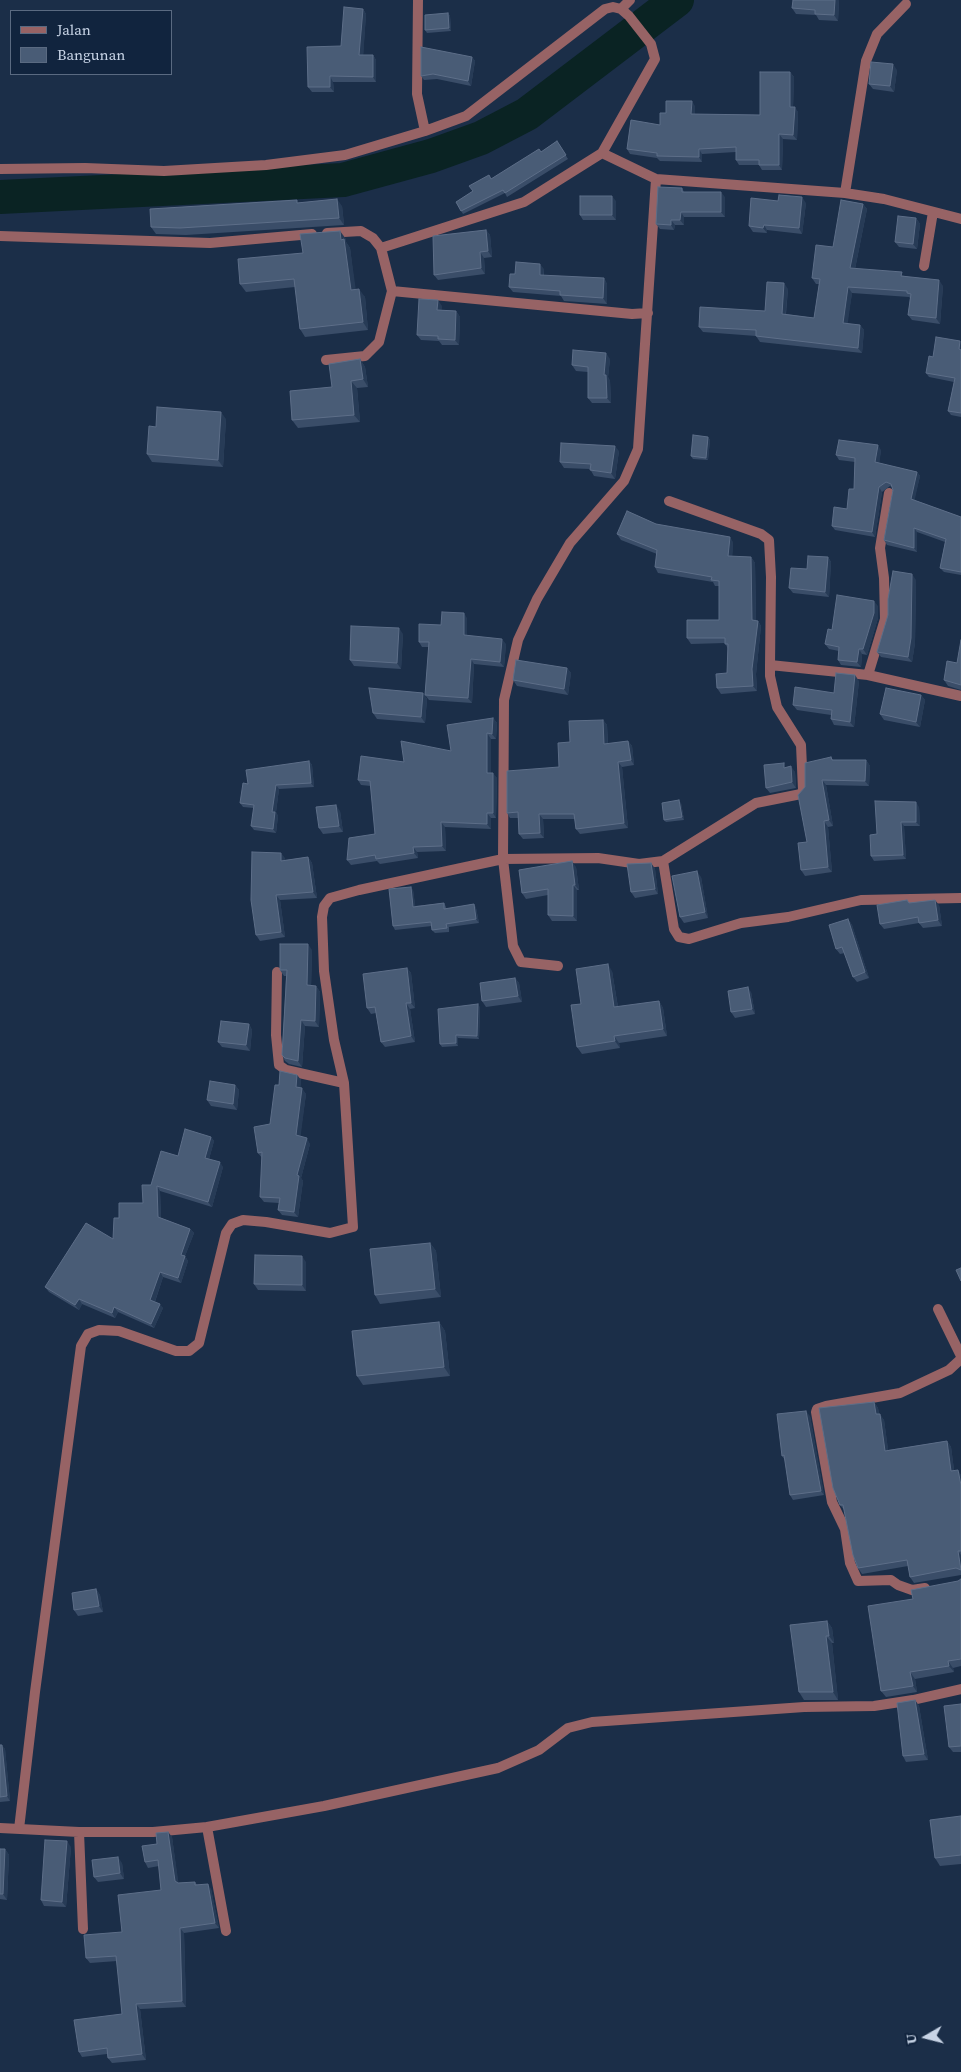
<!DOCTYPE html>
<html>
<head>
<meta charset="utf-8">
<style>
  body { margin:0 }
  #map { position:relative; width:961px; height:2072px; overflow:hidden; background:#1b2e48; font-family:"Source Serif 4",serif }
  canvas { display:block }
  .legend { position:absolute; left:10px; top:10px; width:162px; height:65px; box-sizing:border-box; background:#11243e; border:1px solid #5a6a81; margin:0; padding:6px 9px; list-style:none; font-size:15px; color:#c8d4e6 }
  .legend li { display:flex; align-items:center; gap:10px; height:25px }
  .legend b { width:25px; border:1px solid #5a6a81 }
  .north { position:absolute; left:901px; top:2012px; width:50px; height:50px; -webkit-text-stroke:4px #11243e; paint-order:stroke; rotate:262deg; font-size:14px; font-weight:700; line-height:20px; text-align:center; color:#c8d4e6 }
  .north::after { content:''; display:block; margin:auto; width:18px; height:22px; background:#c8d4e6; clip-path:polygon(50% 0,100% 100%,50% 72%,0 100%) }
</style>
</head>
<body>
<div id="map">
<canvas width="961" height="2072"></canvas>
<ul class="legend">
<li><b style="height:6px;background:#976365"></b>Jalan</li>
<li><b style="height:14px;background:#495c76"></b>Bangunan</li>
</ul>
<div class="north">U</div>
</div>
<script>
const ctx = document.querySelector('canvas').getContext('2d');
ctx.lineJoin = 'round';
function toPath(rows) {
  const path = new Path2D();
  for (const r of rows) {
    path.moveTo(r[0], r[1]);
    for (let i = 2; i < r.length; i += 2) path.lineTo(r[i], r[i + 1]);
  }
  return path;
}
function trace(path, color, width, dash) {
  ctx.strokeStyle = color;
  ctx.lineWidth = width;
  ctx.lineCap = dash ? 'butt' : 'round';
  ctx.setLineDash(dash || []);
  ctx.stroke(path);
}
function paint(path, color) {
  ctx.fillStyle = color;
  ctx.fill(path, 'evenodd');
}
const river = toPath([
  [0,197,343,180,431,156,481,138,527,114,677,0]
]);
const street = toPath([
  [418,0,417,94,425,131],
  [621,9,630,0],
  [602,153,656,179,845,193,884,199,961,219],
  [0,169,85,168,164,171,266,165,345,155,425,131,466,116,605,9,613,7,621,9,629,16,651,44,655,59,602,153,524,202,381,248],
  [845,193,866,61,877,34,906,4],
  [0,236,210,243,312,234],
  [924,266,933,212],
  [392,291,632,314,648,313],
  [326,360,365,356,379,342,392,291,381,248,373,238,361,231,327,233],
  [669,501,761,534,769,540,771,577,770,665],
  [868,675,885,619,884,578,880,548,889,493],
  [663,861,756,803,801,794,803,790,801,745,777,707,770,676,770,665,868,675,961,696],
  [558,966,521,962,513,946,503,859,504,700,518,640,537,599,570,543,624,481,638,449,656,179],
  [277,972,276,1035,279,1065,286,1070,344,1083],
  [938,1309,961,1356],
  [925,1588,912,1590,898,1585,891,1580,858,1581,850,1563,845,1529,832,1502,816,1412,817,1409,826,1406,900,1393,949,1370,961,1359],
  [207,1827,226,1931],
  [0,1828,79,1832,153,1832,207,1827,324,1806,498,1768,539,1750,568,1728,592,1722,804,1707,874,1706,913,1700,961,1689],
  [19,1829,35,1692,81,1346,88,1334,99,1330,119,1331,176,1351,189,1351,199,1343,226,1233,232,1224,243,1220,266,1222,330,1233,353,1227,344,1083,334,1040,324,971,322,917,324,906,330,898,359,890,503,859,598,858,639,864,663,861,674,929,679,937,689,939,741,923,788,917,861,900,961,898],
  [79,1832,83,1929]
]);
const wall = toPath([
  [839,0,838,21,819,20,816,15,796,14,792,8],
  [363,9,366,14,363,55,373,55,376,60,376,82,333,82,334,92,312,92,308,87,341,46],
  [448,13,450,16,451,31,427,33,425,30],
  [472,57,475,61,471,86,437,79,424,80,421,76],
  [897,70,894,92,873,89,869,84],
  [790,72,794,77,793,107,798,112,797,140,783,139,782,170,762,170,759,165,739,165,736,160,736,152,702,154,702,162,660,161,657,158,630,154,627,149,660,125,666,113,695,106,695,114,760,115],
  [557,141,568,159,507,197,505,193,463,214,456,202,492,179,541,152],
  [682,188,684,192,725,197,725,217,684,217,684,225,675,225,674,230,660,229,656,224],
  [616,201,616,220,583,220,580,215],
  [778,201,806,203,802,234,767,230,767,233,753,232,749,226],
  [299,203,342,206,344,225,186,235,156,234,151,227],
  [863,204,867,209,855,269,905,276,943,286,940,324,912,320,908,315,910,298,909,297,852,293,847,324,860,325,864,330,862,353,760,342,756,336,703,332,699,327,765,311,788,289,786,314,814,318,819,284,816,284,812,278],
  [916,218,920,224,917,249,899,247,895,242],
  [486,230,490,235,492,257,484,258,485,274,438,280,434,275],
  [346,239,346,242,350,248,355,289,365,297,368,330,305,337,300,329,295,287,246,292,240,284,303,253],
  [544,269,544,276,604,278,607,284,607,304,564,301,561,296,513,292,509,287,515,274],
  [442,306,441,310,456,311,460,317,459,345,442,345,439,341,421,340,417,335],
  [961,343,961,417,951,415,948,411,954,382,929,377,926,373,933,357],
  [360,359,365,367,368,387,357,388,360,422,298,428,292,420,332,387],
  [610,359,608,377,610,381,611,403,592,403,588,398,588,372,576,371,572,365],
  [226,419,223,467,152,462,147,454,156,427],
  [708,437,710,440,708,460,693,459,691,456],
  [881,450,879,463,917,472,920,476,914,500,961,517,961,575,944,572,940,568,945,542,917,532,917,552,887,545,884,540,893,490,892,487,890,486,882,492,875,537,835,530,832,526,847,509,854,489,855,462,839,460,836,455],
  [619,451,615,479,594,476,590,469,564,468,560,462],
  [656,524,733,542,732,557,751,557,755,563,756,621,758,621,761,626,756,674,757,691,721,694,717,688,727,673,728,649,725,643,691,644,687,638,719,620,719,586,715,586,713,582,658,573,655,567,657,554,621,540,617,534],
  [828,557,831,562,829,597,793,593,789,588,807,569],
  [916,580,915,643,912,662,881,657,877,652],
  [878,606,878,618,867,655,862,654,861,667,841,665,838,660,839,651,829,649,825,644,832,630],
  [467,618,467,636,506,644,504,667,474,664,472,703,429,700,425,695,429,647,422,647,419,642,441,625],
  [403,634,401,669,354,666,350,660],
  [961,640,961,690,948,686,944,680,957,663],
  [567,668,571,673,568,695,517,686,513,680],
  [859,681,854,727,834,725,831,719,831,715,797,710,793,705,834,693],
  [423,693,427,699,425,723,377,719,373,713],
  [921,695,925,700,920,727,884,720,880,714],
  [493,718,497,723,496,739,491,739,491,773,497,778,496,818,491,818,491,829,445,827,446,851,417,852,418,858,380,864,377,861,351,865,347,860,375,834,371,786,361,785,358,780,404,762,451,751],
  [603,720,607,725,608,744,628,741,632,746,634,765,622,767,628,828,580,834,576,829,575,819,543,819,544,838,523,839,519,834,518,818,510,818,507,813,559,767,570,742],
  [831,757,833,760,866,760,870,766,869,786,826,785,833,826,828,827,832,872,805,876,801,870,807,842,805,787],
  [309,761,312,765,314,787,279,789,276,812,278,816,276,833,254,830,251,826,254,808,243,807,240,803,248,784],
  [787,767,795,772,796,788,770,793,766,788],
  [681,803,684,820,666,822,664,820],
  [919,807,920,826,904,826,906,859,874,861,871,856,877,834],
  [340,811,343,832,323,834,319,828],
  [308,857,312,863,317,898,280,900,285,937,260,941,256,935,285,858,285,860],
  [651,863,655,869,658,894,635,898,631,892],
  [576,867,579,890,577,890,577,921,552,921,548,915,548,895,526,899,522,893],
  [701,877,708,918,684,923,680,917],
  [413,890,415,906,444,903,446,907,446,909,474,904,476,908,479,923,449,927,449,932,435,933,432,930,432,926,395,930,393,926],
  [909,903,939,905,942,926,923,928,919,923,884,929,880,924],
  [848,919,852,925,869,978,857,982,853,977,845,953,840,954,836,949],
  [312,950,311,986,316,986,320,992,319,1027,305,1026,302,1067,289,1064,285,1061,282,1055,286,976,284,976,280,970],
  [407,968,411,973,415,1008,410,1009,415,1042,385,1047,381,1042,376,1013,371,1014,367,1008],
  [612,971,618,1007,659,1001,663,1008,667,1036,619,1043,620,1048,582,1054,577,1047,581,1004],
  [515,978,519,983,522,1002,486,1007,482,1001],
  [751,992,755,1014,735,1018,731,1012],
  [480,1007,479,1039,458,1038,458,1046,442,1047,440,1044],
  [249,1024,252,1030,250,1051,222,1047,218,1042],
  [297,1075,301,1080,300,1088,306,1094,300,1136,310,1144,301,1178,303,1181,298,1217,282,1215,278,1210,279,1203,264,1202,260,1197,262,1158,258,1153,270,1124,279,1085],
  [235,1085,239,1090,237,1110,211,1106,207,1100],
  [211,1137,214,1141,209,1159,223,1167,212,1207,160,1191,161,1218,190,1229,194,1233,185,1256,188,1261,181,1283,163,1277,155,1302,163,1308,154,1328,118,1312,115,1318,82,1304,79,1310,49,1292,45,1287,113,1239,119,1218,143,1203,151,1185,178,1156],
  [430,1243,436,1251,441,1297,380,1304,375,1295],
  [306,1262,306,1291,258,1290,254,1284],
  [439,1322,445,1331,450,1376,363,1385,357,1376],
  [874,1402,878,1408,879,1414,884,1420,888,1450,947,1441,951,1447,954,1470,961,1475,961,1575,914,1583,910,1577,908,1566,862,1574,858,1568,845,1511,840,1505],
  [810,1416,824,1495,793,1500,790,1495,785,1460,782,1456],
  [961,1579,961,1666,953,1668,954,1672,915,1679,917,1692,886,1697,881,1691,913,1599,958,1581],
  [96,1589,100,1595,103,1612,78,1616,74,1610],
  [827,1621,832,1628,834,1643,832,1643,838,1700,804,1700,799,1692],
  [915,1700,919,1706,928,1760,906,1762,903,1756],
  [961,1704,961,1752,953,1752,949,1747],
  [0,1745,5,1749,10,1801,0,1802],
  [961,1816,961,1864,940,1866,935,1858],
  [168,1832,172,1837,178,1883,195,1882,197,1885,211,1889,219,1928,184,1933,186,2007,140,2009,146,2060,112,2063,108,2058,107,2054,82,2057,79,2052,122,2014,117,1961,90,1963,86,1958,122,1932,161,1890,159,1866,148,1868,145,1862,157,1844],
  [71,1847,66,1907,44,1906,41,1900],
  [0,1849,5,1849,9,1855,7,1900,0,1899],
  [122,1863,124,1879,98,1882,94,1877]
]);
const shadedWall = toPath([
  [835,0,839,0,838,21,834,15],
  [363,9,366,14,363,60,359,55],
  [448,13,450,16,451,31,449,28],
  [373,55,376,60,376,82,373,77],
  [472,57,475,61,471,86,468,81],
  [893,64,897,70,894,92,890,86],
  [790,72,794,77,793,111,790,107],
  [330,76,333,82,334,92,330,87],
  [692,101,695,106,695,119,691,114],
  [795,107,798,112,797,140,793,135],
  [779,134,783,139,782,170,779,165],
  [699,149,702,154,702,162,699,157],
  [721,192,725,197,725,217,721,212],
  [612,196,616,201,616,220,612,215],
  [802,197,806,203,802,234,799,228],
  [337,199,342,206,344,225,339,218],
  [863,204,867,209,854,274,850,268],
  [681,212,684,217,684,225,680,220],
  [916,218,920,224,917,249,913,244],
  [671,220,675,225,674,230,671,225],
  [764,225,767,230,767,233,763,228],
  [486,230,490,235,492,257,488,251],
  [340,231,346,239,346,242,350,248,357,298,351,290,341,240],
  [480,252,484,258,485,274,481,268],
  [540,264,544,269,543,281,540,275],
  [604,278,607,284,607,304,603,298],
  [939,280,943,286,940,324,936,318],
  [784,283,788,289,785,319,782,314],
  [848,287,852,293,847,329,843,323],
  [359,289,365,297,368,330,363,322],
  [438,300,442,306,441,316,437,310],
  [456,311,460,317,459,345,455,340],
  [860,325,864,330,862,353,858,348],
  [960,341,961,343,961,352,959,349],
  [606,353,610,359,608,377,610,381,611,403,607,398,604,375],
  [360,359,365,367,368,387,363,379],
  [351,381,357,388,360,422,354,415],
  [221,412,226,419,223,467,218,460],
  [708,437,710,440,708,460,706,458],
  [878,445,881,450,879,467,875,462],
  [615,446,619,451,615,479,611,473],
  [917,472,920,476,914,503,911,499],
  [879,487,882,492,875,537,872,532],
  [914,528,917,532,917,552,914,548],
  [730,537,733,542,732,562,728,556],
  [751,557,755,563,756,626,752,620],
  [828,557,831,562,829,597,825,592],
  [912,574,916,580,915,643,912,662,908,657],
  [874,601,878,606,878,618,867,655,863,649],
  [464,613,467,618,467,640,464,635],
  [758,621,761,626,756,674,757,691,753,686,752,669],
  [399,628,403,634,401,669,397,663],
  [502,639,506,644,504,667,500,662],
  [859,649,862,654,861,667,857,662],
  [471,659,474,664,472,703,468,698],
  [567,668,571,673,568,695,564,689],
  [855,675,859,681,854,727,850,722],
  [423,693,427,699,425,723,421,717],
  [921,695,925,700,920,727,916,722],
  [493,718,497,723,496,739,492,734],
  [603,720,607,725,608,749,604,744],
  [487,733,491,739,491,778,487,773],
  [628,741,632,746,634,765,631,760],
  [866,760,870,766,869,786,865,781],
  [309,761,312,765,314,787,311,783],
  [618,762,622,767,628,828,624,823],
  [791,766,795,772,796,788,792,782],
  [493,773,497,778,496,818,493,813],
  [822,780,826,785,833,826,829,820],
  [276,785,279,789,276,812,278,816,276,833,273,829,272,812],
  [679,800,681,803,684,820,682,817],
  [916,802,919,807,920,826,916,822],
  [336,805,340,811,343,832,339,826],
  [487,813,491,818,491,829,487,824],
  [539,814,543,819,544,838,540,833],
  [824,821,828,827,832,872,828,867],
  [441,822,445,827,446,851,442,846],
  [901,822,904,826,906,859,903,855],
  [413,847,417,852,418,858,414,853],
  [281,853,285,858,285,867,281,861],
  [308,857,312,863,317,898,313,892],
  [572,861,576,867,579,890,575,885],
  [651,863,655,869,658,894,655,889],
  [697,871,701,877,708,918,705,912],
  [573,885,577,890,577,921,573,916],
  [411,887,413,890,416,910,413,907],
  [276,895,280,900,285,937,281,932],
  [935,900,939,905,942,926,938,920],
  [474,904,476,908,479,923,476,919],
  [848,919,852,925,869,978,865,972],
  [308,944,312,950,311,991,307,985],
  [608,964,612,971,619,1014,614,1007],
  [407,968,411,973,415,1008,411,1003],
  [515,978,519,983,522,1002,518,996],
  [316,986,320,992,319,1027,315,1021],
  [748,987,751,992,755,1014,752,1009],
  [659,1001,663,1008,667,1036,663,1029],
  [406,1003,410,1009,415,1042,411,1036],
  [478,1004,480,1007,479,1039,477,1036],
  [301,1020,305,1026,302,1067,298,1061],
  [249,1024,252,1030,250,1051,246,1045],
  [456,1035,458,1038,458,1046,456,1043],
  [614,1036,619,1043,620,1048,615,1041],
  [297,1075,301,1080,300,1093,296,1087],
  [235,1085,239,1090,237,1110,233,1104],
  [302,1088,306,1094,300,1141,296,1135],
  [211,1137,214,1141,208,1163,205,1158],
  [307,1138,310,1144,301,1178,303,1181,298,1217,294,1212,297,1175],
  [220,1162,223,1167,212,1207,208,1202],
  [157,1186,160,1191,161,1222,158,1217],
  [190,1229,194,1233,185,1256,188,1261,181,1283,178,1278,181,1255],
  [430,1243,436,1251,441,1297,435,1289],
  [302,1256,306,1262,306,1291,302,1285],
  [160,1272,163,1277,154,1304,150,1300],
  [79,1299,82,1304,79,1310,75,1305],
  [160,1304,163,1308,154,1328,151,1324],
  [114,1307,118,1312,115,1318,112,1313],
  [439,1322,445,1331,450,1376,444,1367],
  [874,1402,878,1408,880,1420,876,1414],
  [806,1411,810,1416,824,1495,821,1491],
  [880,1414,884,1420,889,1456,885,1451],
  [947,1441,951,1447,955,1477,951,1471],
  [958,1470,961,1475,961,1485],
  [958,1551,961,1555,961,1569],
  [96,1589,100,1595,103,1612,99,1606],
  [827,1621,832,1628,834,1643,829,1636],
  [826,1636,832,1643,838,1700,833,1692],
  [948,1661,953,1668,954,1672,949,1666],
  [910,1672,915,1679,917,1692,913,1686],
  [915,1700,919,1706,928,1760,924,1754],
  [2,1745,5,1749,10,1801,7,1796],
  [168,1832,172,1837,179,1886,175,1881],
  [67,1841,71,1847,66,1907,62,1902],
  [5,1849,9,1855,7,1900,3,1894],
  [118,1857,122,1863,124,1879,120,1873],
  [208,1884,211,1889,219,1928,215,1923],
  [180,1928,184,1933,186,2007,182,2001],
  [136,2004,140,2009,146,2060,142,2054]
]);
const building = toPath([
  [793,0,835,0,834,15,815,14,815,10,792,8,793,0],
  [344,7,363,9,359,55,373,55,373,77,330,76,330,87,308,87,307,47,341,46,344,7],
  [448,13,449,28,425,30,425,15,448,13],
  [421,47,472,57,468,81,433,74,421,76,421,47],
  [871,62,893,64,890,86,869,84,871,62],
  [760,72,790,72,790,107,795,107,793,135,779,134,779,165,759,165,759,160,736,160,736,147,699,149,699,157,657,156,657,153,627,149,631,120,660,125,660,113,666,113,666,101,692,101,691,114,760,115,760,72],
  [557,141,566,155,505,193,503,190,461,211,456,202,473,191,469,186,489,175,491,179,539,149,541,152,557,141],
  [658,187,682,188,682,192,721,192,721,212,681,212,680,220,671,220,671,225,656,224,658,187],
  [779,195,802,197,799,228,764,225,763,228,749,226,751,198,778,201,779,195],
  [580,196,612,196,612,215,580,215,580,196],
  [337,199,339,218,180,228,151,227,150,209,297,200,297,203,337,199],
  [841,200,863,204,850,268,902,272,901,276,939,280,936,318,908,315,911,294,907,293,907,291,848,287,843,323,860,325,858,348,756,336,756,330,699,327,700,307,765,311,767,282,784,283,782,314,814,318,820,279,812,278,816,245,833,247,841,200],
  [898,216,916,218,913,244,895,242,898,216],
  [486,230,488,251,480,252,481,268,434,275,433,236,486,230],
  [340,231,341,240,344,239,351,290,359,289,363,322,300,329,294,279,240,284,238,259,303,253,300,234,340,231],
  [516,262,540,264,540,275,604,278,603,298,560,295,560,291,509,287,510,274,515,274,516,262],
  [419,299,438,300,437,310,456,311,455,340,438,339,438,336,417,335,419,299],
  [936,337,960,341,959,349,961,350,961,413,948,411,955,378,926,373,929,356,933,357,936,337],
  [573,350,606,353,604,375,606,375,607,398,588,398,588,367,572,365,573,350],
  [360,359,363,379,351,381,354,415,292,420,290,391,332,387,329,364,360,359],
  [157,407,221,412,218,460,147,454,149,426,156,427,157,407],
  [693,435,708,437,706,458,691,456,693,435],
  [839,440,878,445,875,462,917,472,911,499,961,517,961,572,940,568,946,539,914,528,914,548,884,540,893,490,891,484,886,482,879,487,872,532,832,526,834,507,847,509,849,489,854,489,855,458,836,455,839,440],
  [561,443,615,446,611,473,590,470,591,464,560,462,561,443],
  [627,511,656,524,730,537,728,556,751,557,752,620,758,621,752,669,753,686,717,688,716,674,727,673,728,644,725,644,725,638,687,638,687,620,719,620,719,581,711,580,712,577,655,567,657,550,617,534,627,511],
  [808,556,828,557,825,592,789,588,791,568,807,569,808,556],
  [893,571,912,574,911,638,908,657,877,652,888,615,888,599,893,571],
  [837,595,874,601,874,613,863,649,859,649,857,662,838,660,839,647,825,644,828,629,832,630,837,595],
  [442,612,464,613,464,635,502,639,500,662,471,659,468,698,425,695,429,642,419,642,419,624,441,625,442,612],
  [351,626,399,628,397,663,350,660,351,626],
  [961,640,961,685,944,680,947,661,957,663,961,640],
  [516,660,567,668,564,689,513,680,516,660],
  [836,673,855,675,850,722,831,719,832,710,793,705,795,687,834,693,836,673],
  [369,688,423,693,421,717,373,713,369,688],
  [886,688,921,695,916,722,880,714,886,688],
  [493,718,492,734,487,733,487,773,493,773,493,813,487,813,487,824,441,822,442,846,413,847,414,853,376,859,375,855,347,860,349,838,375,834,370,781,358,780,361,756,404,762,401,741,451,751,447,725,493,718],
  [603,720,604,744,628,741,631,760,618,762,624,823,576,829,574,814,539,814,540,833,519,834,518,812,507,813,507,771,559,767,558,743,570,742,569,721,603,720],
  [831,757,832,760,866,760,865,781,822,780,829,820,824,821,828,867,801,870,798,843,807,842,798,795,805,787,805,763,831,757],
  [309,761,311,783,276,785,272,812,275,812,273,829,251,826,254,805,240,803,243,783,248,784,246,770,309,761],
  [784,763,784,768,791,766,792,782,766,788,764,765,784,763],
  [679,800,682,817,664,820,662,803,679,800],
  [875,801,916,802,916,822,901,822,903,855,871,856,870,835,877,834,875,801],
  [336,805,339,826,319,828,316,807,336,805],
  [252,852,281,853,281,861,308,857,313,892,276,895,281,932,256,935,251,900,252,852],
  [572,861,575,885,573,885,573,916,548,915,548,889,522,893,519,870,572,861],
  [651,863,655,889,631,892,627,864,651,863],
  [697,871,705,912,680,917,672,876,697,871],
  [411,887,413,907,444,903,444,909,474,904,476,919,446,924,447,928,432,930,431,922,393,926,389,889,411,887],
  [907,900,909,903,935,900,938,920,919,923,918,917,880,924,877,905,907,900],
  [848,919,865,972,853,977,842,947,836,949,829,925,848,919],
  [280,944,308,944,307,985,316,986,315,1021,301,1020,298,1061,285,1058,282,1055,287,970,280,970,280,944],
  [608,964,614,1007,659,1001,663,1029,614,1036,615,1041,577,1047,571,1005,581,1004,576,969,608,964],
  [407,968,411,1003,406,1003,411,1036,381,1042,375,1007,367,1008,363,974,407,968],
  [515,978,518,996,482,1001,480,983,515,978],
  [748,987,752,1009,731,1012,728,991,748,987],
  [478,1004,477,1036,456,1035,456,1043,440,1044,438,1009,478,1004],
  [221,1021,249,1024,246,1045,218,1042,221,1021],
  [280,1071,297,1075,296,1087,302,1088,296,1135,307,1138,297,1175,299,1176,294,1212,278,1210,280,1198,260,1197,262,1152,258,1153,254,1127,270,1124,275,1085,279,1085,280,1071],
  [210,1081,235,1085,233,1104,207,1100,210,1081],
  [185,1129,211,1137,205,1158,220,1162,208,1202,157,1186,158,1217,190,1229,181,1255,185,1256,178,1278,160,1272,150,1300,160,1304,151,1324,114,1307,112,1313,79,1299,75,1305,45,1287,86,1223,113,1239,114,1218,119,1218,119,1203,143,1203,142,1185,151,1185,161,1151,178,1156,185,1129],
  [430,1243,435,1289,375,1295,370,1249,430,1243],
  [255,1255,302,1256,302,1285,254,1284,255,1255],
  [961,1268,961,1281,956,1270,961,1268],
  [439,1322,444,1367,357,1376,352,1331,439,1322],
  [874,1402,876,1414,880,1414,885,1451,947,1441,951,1471,958,1470,961,1485,961,1551,958,1551,961,1570,956,1568,910,1577,907,1560,858,1568,853,1555,843,1505,840,1505,833,1488,819,1408,874,1402],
  [806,1411,821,1491,790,1495,784,1455,782,1456,777,1414,806,1411],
  [961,1579,961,1659,948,1661,949,1666,910,1672,913,1686,881,1691,868,1606,913,1599,911,1590,958,1581,961,1579],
  [96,1589,99,1606,74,1610,72,1593,96,1589],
  [827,1621,829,1636,826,1636,833,1692,799,1692,790,1625,827,1621],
  [915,1700,924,1754,903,1756,897,1703,915,1700],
  [961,1704,961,1746,949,1747,944,1706,961,1704],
  [0,1745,2,1745,7,1796,0,1797,0,1745],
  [961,1816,961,1855,935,1858,930,1820,961,1816],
  [168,1832,175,1881,178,1883,195,1882,195,1885,208,1884,215,1923,180,1928,182,2001,136,2004,142,2054,108,2058,107,2048,79,2052,74,2020,122,2014,116,1956,86,1958,84,1935,122,1932,118,1895,161,1890,158,1860,145,1862,142,1846,157,1844,156,1833,168,1832],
  [45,1840,67,1841,62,1902,41,1900,45,1840],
  [0,1849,5,1849,3,1894,0,1894,0,1849],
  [118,1857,120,1873,94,1877,92,1860,118,1857]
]);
trace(river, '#0a2323', 34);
trace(street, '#976365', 10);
paint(wall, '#3a4d68');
paint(shadedWall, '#273b56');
paint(building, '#495c76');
trace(building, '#5d6e88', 1);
</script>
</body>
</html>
